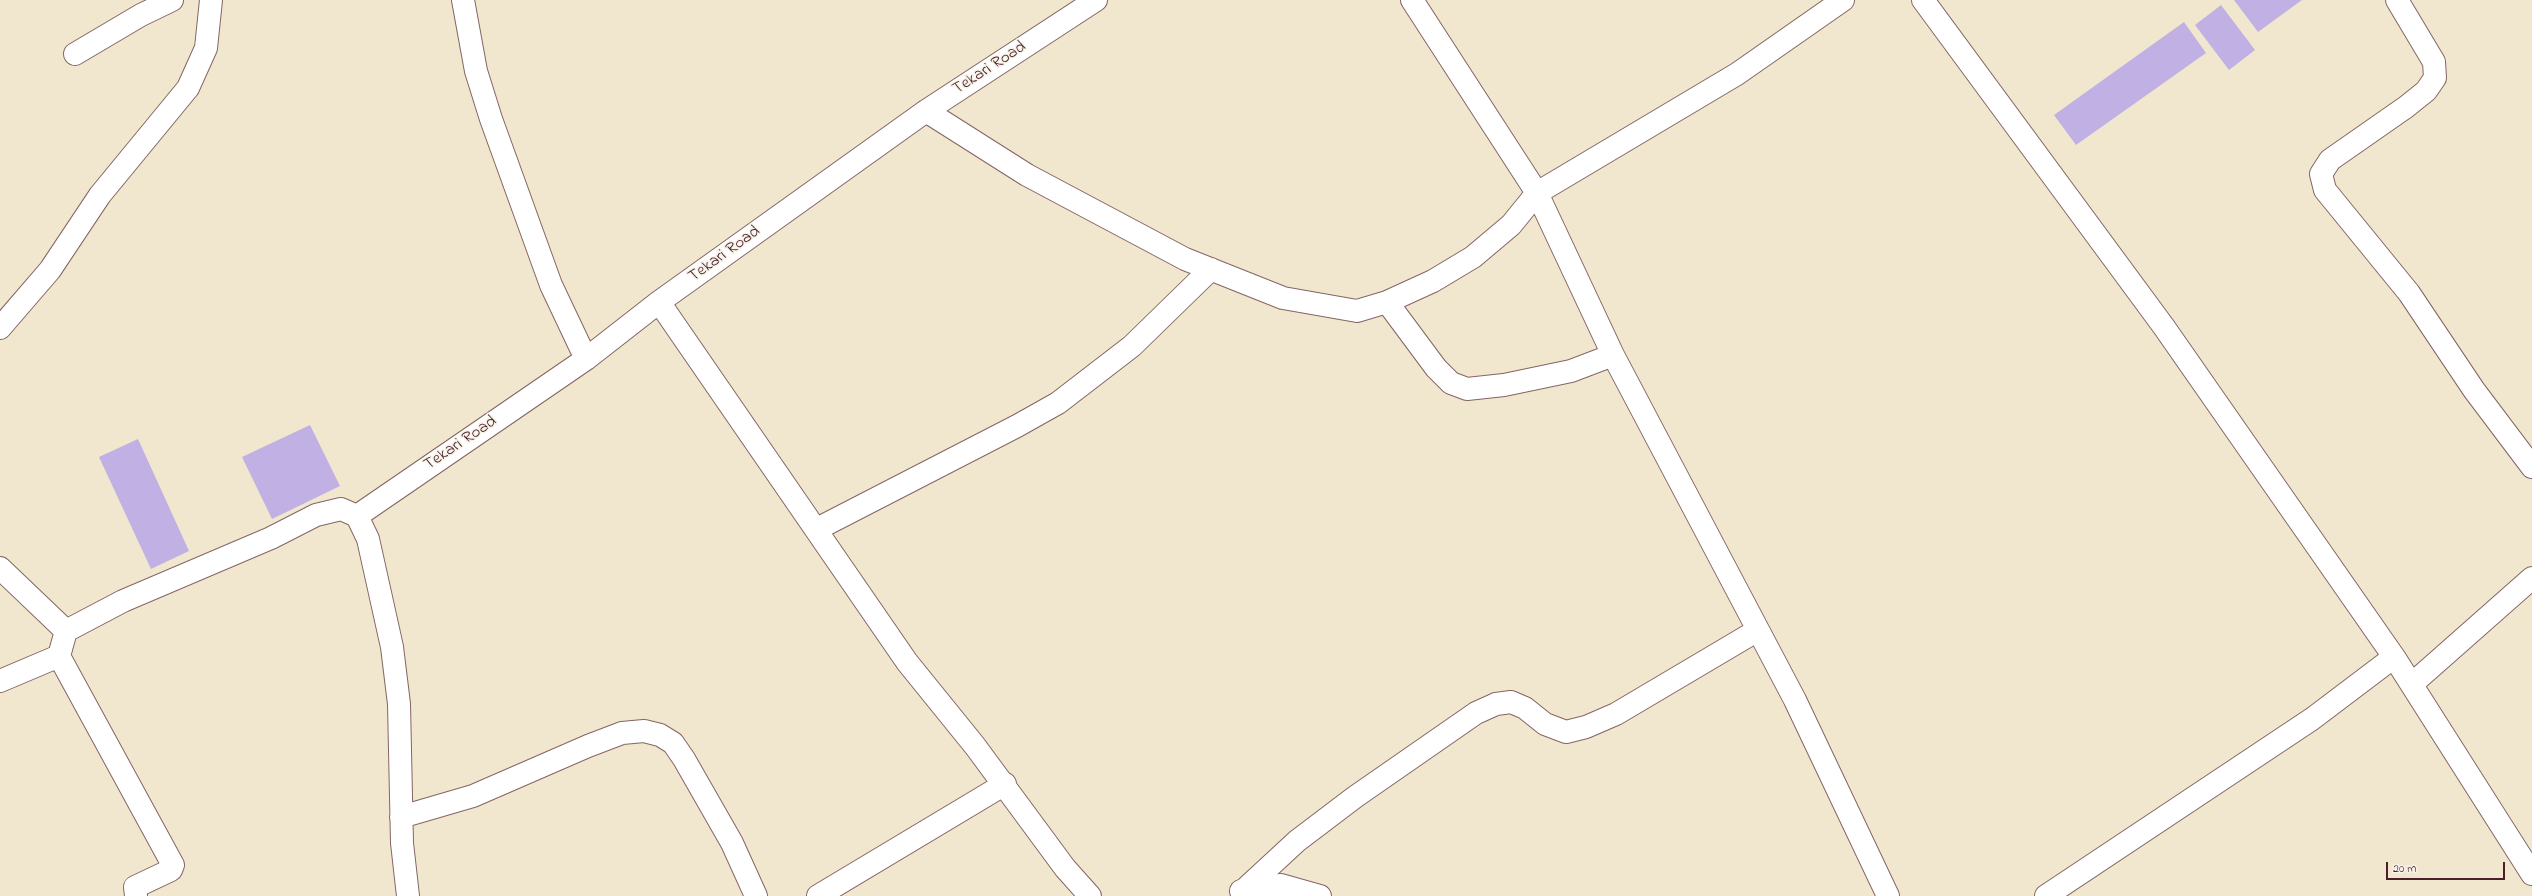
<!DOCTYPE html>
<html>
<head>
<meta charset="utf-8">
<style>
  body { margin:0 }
  #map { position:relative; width:2532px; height:896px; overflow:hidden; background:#f1e7cf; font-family:"Indie Flower",sans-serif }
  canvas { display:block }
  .scale { position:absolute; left:2386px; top:862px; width:119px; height:18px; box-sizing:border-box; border:2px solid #4a1f2b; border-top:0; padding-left:5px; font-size:12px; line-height:14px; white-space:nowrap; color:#4a1f2b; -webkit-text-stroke:3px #f7f3e8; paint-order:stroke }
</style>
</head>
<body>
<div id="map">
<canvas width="2532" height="896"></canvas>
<div class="scale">20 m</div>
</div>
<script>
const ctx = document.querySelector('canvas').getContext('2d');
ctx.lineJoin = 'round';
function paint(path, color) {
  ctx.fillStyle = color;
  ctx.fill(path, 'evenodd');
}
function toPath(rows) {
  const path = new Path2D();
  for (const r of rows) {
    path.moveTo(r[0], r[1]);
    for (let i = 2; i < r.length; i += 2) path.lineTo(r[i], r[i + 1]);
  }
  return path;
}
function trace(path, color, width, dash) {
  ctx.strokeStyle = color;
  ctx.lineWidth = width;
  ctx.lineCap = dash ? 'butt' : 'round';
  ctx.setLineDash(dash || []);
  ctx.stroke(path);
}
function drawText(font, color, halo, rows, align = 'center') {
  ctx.font = font + ' "Indie Flower",sans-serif';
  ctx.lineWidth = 3;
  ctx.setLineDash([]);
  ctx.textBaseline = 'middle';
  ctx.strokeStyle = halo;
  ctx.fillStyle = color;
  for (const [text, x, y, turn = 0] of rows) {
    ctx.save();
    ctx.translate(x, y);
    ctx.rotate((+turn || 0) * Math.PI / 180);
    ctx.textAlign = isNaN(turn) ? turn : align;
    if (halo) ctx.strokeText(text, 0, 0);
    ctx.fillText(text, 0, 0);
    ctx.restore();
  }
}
const building = toPath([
  [2234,0,2302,0,2258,32],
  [2221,5,2255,50,2229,70,2195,25],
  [2184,22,2206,53,2076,145,2054,115],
  [310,425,340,486,272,519,242,457],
  [138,439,189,551,151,569,99,457]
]);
const street = toPath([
  [463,0,476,71,491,119,551,285,586,359],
  [1412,0,1537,193,1613,355,1795,700,1888,896],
  [1923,0,2164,327,2394,657,2532,874],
  [2397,0,2434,62,2435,78,2426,91,2406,107,2330,160,2321,174,2325,190,2409,293,2474,390,2532,467],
  [75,54,141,15,172,0],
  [926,111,1027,175,1185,259,1283,298,1357,311,1387,302,1433,281,1473,257,1511,225,1537,193,1737,74,1843,0],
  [659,302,907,662,975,746,1065,868,1090,896],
  [1387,302,1436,368,1451,383,1467,389,1504,385,1571,371,1613,355],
  [0,328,50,270,100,195,188,88,206,48,211,0],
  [357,516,586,359,659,302,926,111,1096,0],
  [817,529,1017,426,1058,403,1132,346,1211,269],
  [0,568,66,631],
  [59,656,173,865,171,870,135,887,136,896],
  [0,681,59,656,66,631,123,601,271,538,316,515,341,509,357,516,368,539,392,647,399,704,402,843,408,896],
  [2412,684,2532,578],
  [401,817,473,796,588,746,622,733,644,731,660,735,673,743,684,759,732,843,756,896],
  [1244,890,1297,841,1355,797,1476,713,1496,704,1511,702,1525,708,1545,724,1566,732,1586,727,1616,714,1758,630],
  [1241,891,1281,885,1320,896],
  [818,896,1005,784],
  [2046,896,2312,719,2394,657]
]);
const streetNames = [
  ["Tekari Road",990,69,-33],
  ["Tekari Road",725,255,-36],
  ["Tekari Road",461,444,-34]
];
paint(building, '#c0b0e4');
trace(street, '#846564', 24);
trace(street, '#fff', 22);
drawText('17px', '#4a1f2b', '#f7f3e8', streetNames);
</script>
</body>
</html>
